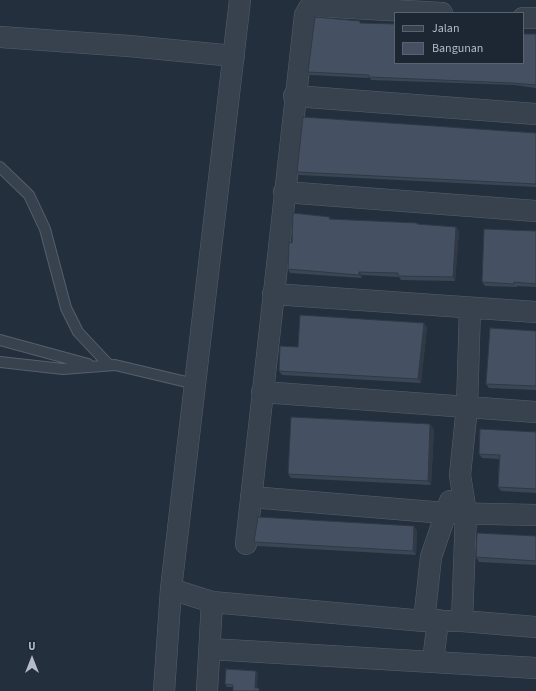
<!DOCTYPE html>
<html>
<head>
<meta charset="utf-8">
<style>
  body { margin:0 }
  #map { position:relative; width:536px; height:691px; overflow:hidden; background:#242f3e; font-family:"Source Sans 3",sans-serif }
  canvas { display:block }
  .legend { position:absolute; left:394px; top:12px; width:130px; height:52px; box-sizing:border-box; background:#1d2633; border:1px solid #59626f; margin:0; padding:5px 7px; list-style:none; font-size:12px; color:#b4bcc9 }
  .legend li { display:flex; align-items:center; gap:8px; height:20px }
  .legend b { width:20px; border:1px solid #59626f }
  .north { position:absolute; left:12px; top:639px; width:40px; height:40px; -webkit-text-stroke:3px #1d2633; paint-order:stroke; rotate:0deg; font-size:11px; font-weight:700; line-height:16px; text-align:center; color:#b4bcc9 }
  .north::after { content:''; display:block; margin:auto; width:14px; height:18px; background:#b4bcc9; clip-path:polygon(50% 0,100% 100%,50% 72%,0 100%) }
</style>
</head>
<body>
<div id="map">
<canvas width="536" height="691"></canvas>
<ul class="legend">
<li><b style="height:5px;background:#38414e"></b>Jalan</li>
<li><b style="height:11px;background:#455162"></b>Bangunan</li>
</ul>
<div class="north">U</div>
</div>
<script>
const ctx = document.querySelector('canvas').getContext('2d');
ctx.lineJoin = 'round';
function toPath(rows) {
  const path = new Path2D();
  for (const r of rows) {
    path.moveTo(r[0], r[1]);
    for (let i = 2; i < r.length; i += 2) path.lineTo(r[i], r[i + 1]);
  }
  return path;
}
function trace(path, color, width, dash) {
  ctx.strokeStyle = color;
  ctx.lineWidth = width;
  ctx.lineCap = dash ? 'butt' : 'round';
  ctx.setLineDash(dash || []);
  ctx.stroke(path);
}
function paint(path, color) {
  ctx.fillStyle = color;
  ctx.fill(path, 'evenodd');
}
const lane = toPath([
  [0,167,29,195,45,229,66,308,78,332,109,365],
  [0,340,88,364],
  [0,362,63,369,115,365,195,384]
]);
const street = toPath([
  [523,18,536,18],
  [0,37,129,46,234,56],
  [294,96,536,114],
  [284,192,536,211],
  [273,294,536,312],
  [262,392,536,412],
  [251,497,445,513,536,515],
  [246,544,305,15,309,8,316,6,442,13],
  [171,589,212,602,424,621,462,621,536,627],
  [424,621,431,557,450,501],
  [462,621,466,513,460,475,467,407,470,308],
  [210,649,536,668],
  [433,661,438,620],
  [164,691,171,589,240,0],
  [207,691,212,602]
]);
const wall = toPath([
  [361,23,395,63,536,34,536,88,515,85,371,80,370,78,310,75,308,72],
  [536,133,536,187,299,175,297,172],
  [331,219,417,223,418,224,456,227,459,231,455,281,401,280,399,277,362,275,362,278,290,273,288,269,292,243],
  [536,231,536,287,517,286,517,287,485,286,482,282],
  [427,327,421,383,282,375,279,371,298,347],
  [536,331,536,390,489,388,486,384],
  [434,429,431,485,291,478,288,474],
  [536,432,536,493,501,491,498,487,499,459,482,458,479,454],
  [417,530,416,555,258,546,254,542],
  [536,536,536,565,479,562,476,557],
  [256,671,258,674,233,687,227,687,225,684]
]);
const shadedWall = toPath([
  [456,227,459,231,455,281,453,277],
  [359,272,362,275,362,278,359,275],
  [424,323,427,327,421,383,418,379],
  [430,424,434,429,431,485,428,481],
  [414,526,417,530,416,555,413,551],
  [256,671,258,674,257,690,255,688]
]);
const building = toPath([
  [315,17,360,21,360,23,395,24,395,63,523,63,523,34,536,34,536,85,513,83,369,77,369,75,308,72,315,17],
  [303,117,536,133,536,184,297,172,303,117],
  [293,213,330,217,329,219,417,223,417,224,456,227,453,277,398,276,398,273,359,272,359,275,288,269,289,242,292,243,293,213],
  [484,229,536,231,536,284,514,282,514,284,482,282,484,229],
  [300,315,424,323,418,379,279,371,280,346,298,347,300,315],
  [490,328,536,331,536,386,486,384,490,328],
  [291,417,430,424,428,481,288,474,291,417],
  [480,429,536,432,536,489,498,487,500,455,479,454,480,429],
  [258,517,414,526,413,551,254,542,258,517],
  [477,533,536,536,536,561,476,557,477,533],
  [226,669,256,671,255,688,259,688,259,691,233,691,233,685,225,684,226,669]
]);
trace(lane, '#565f6c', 12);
trace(street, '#565f6c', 22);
trace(lane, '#38414e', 10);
trace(street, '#38414e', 21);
paint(wall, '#3b4654');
paint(shadedWall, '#303945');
paint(building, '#455162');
trace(building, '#303945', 1);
</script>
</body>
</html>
